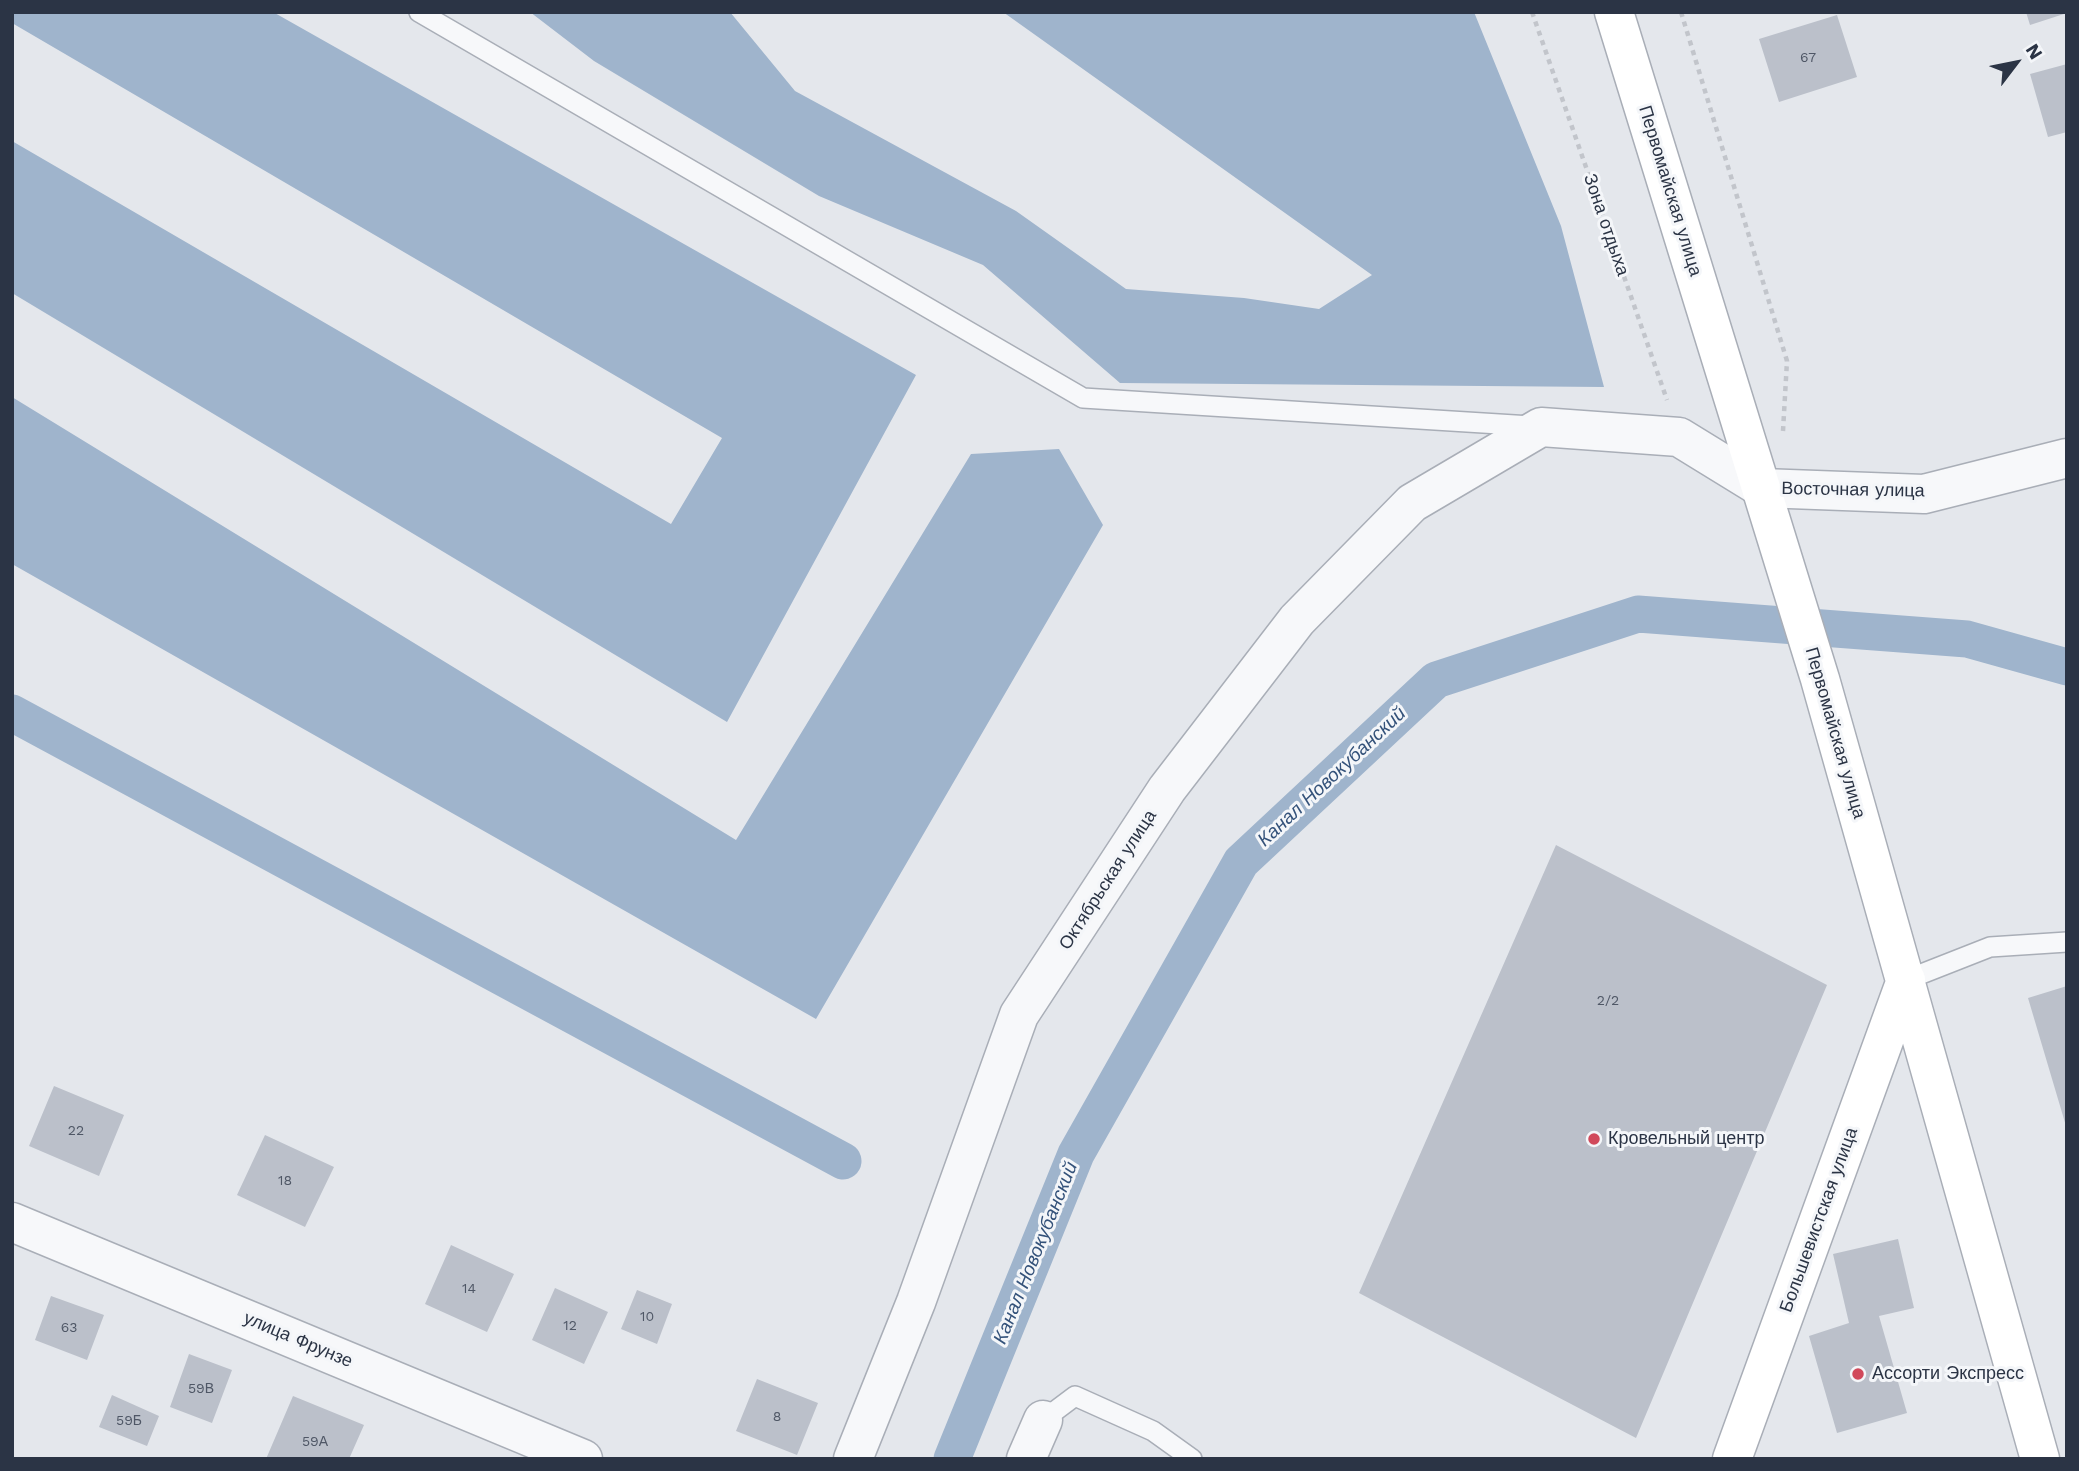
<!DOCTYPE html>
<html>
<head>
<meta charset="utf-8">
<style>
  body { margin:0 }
  #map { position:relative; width:2079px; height:1471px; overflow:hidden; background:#e4e7ec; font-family:"Work Sans",sans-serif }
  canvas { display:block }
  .frame { position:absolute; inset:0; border:14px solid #2b3445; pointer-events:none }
  .north { position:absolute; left:1981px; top:28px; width:70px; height:70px; -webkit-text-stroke:5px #f4f6f9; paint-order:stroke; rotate:58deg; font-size:19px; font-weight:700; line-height:28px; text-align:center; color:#2b3445 }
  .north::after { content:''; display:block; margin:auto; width:24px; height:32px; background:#2b3445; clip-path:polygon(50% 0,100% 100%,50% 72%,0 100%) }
</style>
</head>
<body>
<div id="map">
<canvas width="2079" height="1471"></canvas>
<div class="frame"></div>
<div class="north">N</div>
</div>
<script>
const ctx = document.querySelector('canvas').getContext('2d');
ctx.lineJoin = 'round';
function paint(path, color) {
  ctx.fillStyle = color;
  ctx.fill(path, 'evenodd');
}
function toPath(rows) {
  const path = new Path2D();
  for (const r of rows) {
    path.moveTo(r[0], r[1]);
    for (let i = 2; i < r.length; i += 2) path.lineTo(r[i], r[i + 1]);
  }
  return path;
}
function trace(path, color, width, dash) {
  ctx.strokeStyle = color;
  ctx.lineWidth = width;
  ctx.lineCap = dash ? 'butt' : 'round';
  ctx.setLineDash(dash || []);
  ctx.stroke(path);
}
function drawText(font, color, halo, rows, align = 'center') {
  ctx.font = font + ' "Work Sans",sans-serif';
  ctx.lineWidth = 6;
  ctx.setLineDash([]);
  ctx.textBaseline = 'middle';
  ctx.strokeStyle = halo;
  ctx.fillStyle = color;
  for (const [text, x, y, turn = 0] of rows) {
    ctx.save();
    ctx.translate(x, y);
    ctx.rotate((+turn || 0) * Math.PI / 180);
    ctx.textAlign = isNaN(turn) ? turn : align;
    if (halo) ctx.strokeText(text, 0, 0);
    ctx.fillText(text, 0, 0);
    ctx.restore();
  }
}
const water = toPath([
  [12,12,273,12,916,375,727,722,12,293,12,141,671,524,722,438,12,23],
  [530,12,730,12,795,91,1016,211,1126,289,1244,298,1319,309,1372,275,1003,12,1474,12,1561,226,1604,387,1120,383,983,265,819,196,594,61],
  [12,397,736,840,971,454,1059,449,1103,525,816,1019,12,564]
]);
const canal = toPath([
  [12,713,843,1161],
  [952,1459,1076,1154,1241,862,1436,680,1638,614,1967,639,2067,667]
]);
const building = toPath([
  [2026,12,2067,12,2067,13,2030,25],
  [1837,15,1857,77,1779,102,1759,39],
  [2067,64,2067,132,2048,137,2030,74],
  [1556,845,1827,985,1636,1438,1359,1293],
  [2067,986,2067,1126,2066,1126,2028,998],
  [54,1086,124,1115,99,1176,29,1146],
  [265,1135,334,1167,305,1227,237,1195],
  [1898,1239,1914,1308,1879,1316,1907,1413,1837,1433,1809,1336,1849,1323,1833,1254],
  [451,1245,514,1274,487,1332,425,1304],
  [555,1288,608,1312,584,1364,532,1340],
  [637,1290,672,1304,657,1344,621,1329],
  [51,1296,104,1315,87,1360,35,1340],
  [189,1354,232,1370,212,1423,170,1407],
  [757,1379,818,1403,797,1455,736,1431],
  [112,1395,159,1416,147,1446,99,1427],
  [293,1396,364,1425,349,1459,266,1459]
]);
const path = toPath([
  [1532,12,1667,400],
  [1681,12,1787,361,1783,431]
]);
const lane = toPath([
  [419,12,1083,398,1531,426],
  [1906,980,1990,947,2067,942],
  [1043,1420,1075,1396,1153,1431,1192,1459]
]);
const street = toPath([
  [12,1222,583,1459],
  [853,1459,916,1302,1019,1015,1167,789,1297,620,1412,503,1541,427,1679,437,1762,488,1924,494,2067,458],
  [1026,1459,1043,1420]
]);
const secondary = toPath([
  [1614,12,1820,679,2040,1459],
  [1732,1459,1906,980]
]);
const markers = [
  [1594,1139,7,"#d1495b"],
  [1858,1374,7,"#d1495b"]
];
const numberNames = [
  ["67",1808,58],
  ["2/2",1608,1001],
  ["22",76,1131],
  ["18",285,1181],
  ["14",469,1289],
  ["10",647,1317],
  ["12",570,1326],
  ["63",69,1328],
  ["59В",201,1389],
  ["8",777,1417],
  ["59Б",129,1421],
  ["59А",315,1442]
];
const streetNames = [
  ["Первомайская улица",1670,191,73],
  ["Зона отдыха",1606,225,71],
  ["Восточная улица",1853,490,1],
  ["Первомайская улица",1835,733,74],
  ["Октябрьская улица",1108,880,-57],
  ["Большевистская улица",1819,1220,-70],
  ["улица Фрунзе",298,1340,23]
];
const poiNames = [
  ["Кровельный центр",1608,1139],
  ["Ассорти Экспресс",1872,1374]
];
const waterNames = [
  ["Канал Новокубанский",1332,777,-43],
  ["Канал Новокубанский",1036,1253,-68]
];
paint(water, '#9fb4cc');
trace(canal, '#9fb4cc', 37);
paint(building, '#bbc0ca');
trace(lane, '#a9aeb7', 22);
trace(street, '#a9aeb7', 41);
trace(secondary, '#a9aeb7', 41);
trace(path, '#c2c5cb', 4.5, [5, 5]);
trace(lane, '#f7f8fa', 19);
trace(street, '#f7f8fa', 38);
trace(secondary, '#fff', 38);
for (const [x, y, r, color] of markers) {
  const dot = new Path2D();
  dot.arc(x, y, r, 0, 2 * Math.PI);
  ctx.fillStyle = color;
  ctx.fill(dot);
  trace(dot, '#f4f6f9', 2.5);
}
drawText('14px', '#4f5766', null, numberNames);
drawText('18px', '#2b3445', '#f4f6f9', streetNames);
drawText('18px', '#2b3445', '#f4f6f9', poiNames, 'left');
drawText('italic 19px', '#34527a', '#f4f6f9', waterNames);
</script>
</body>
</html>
